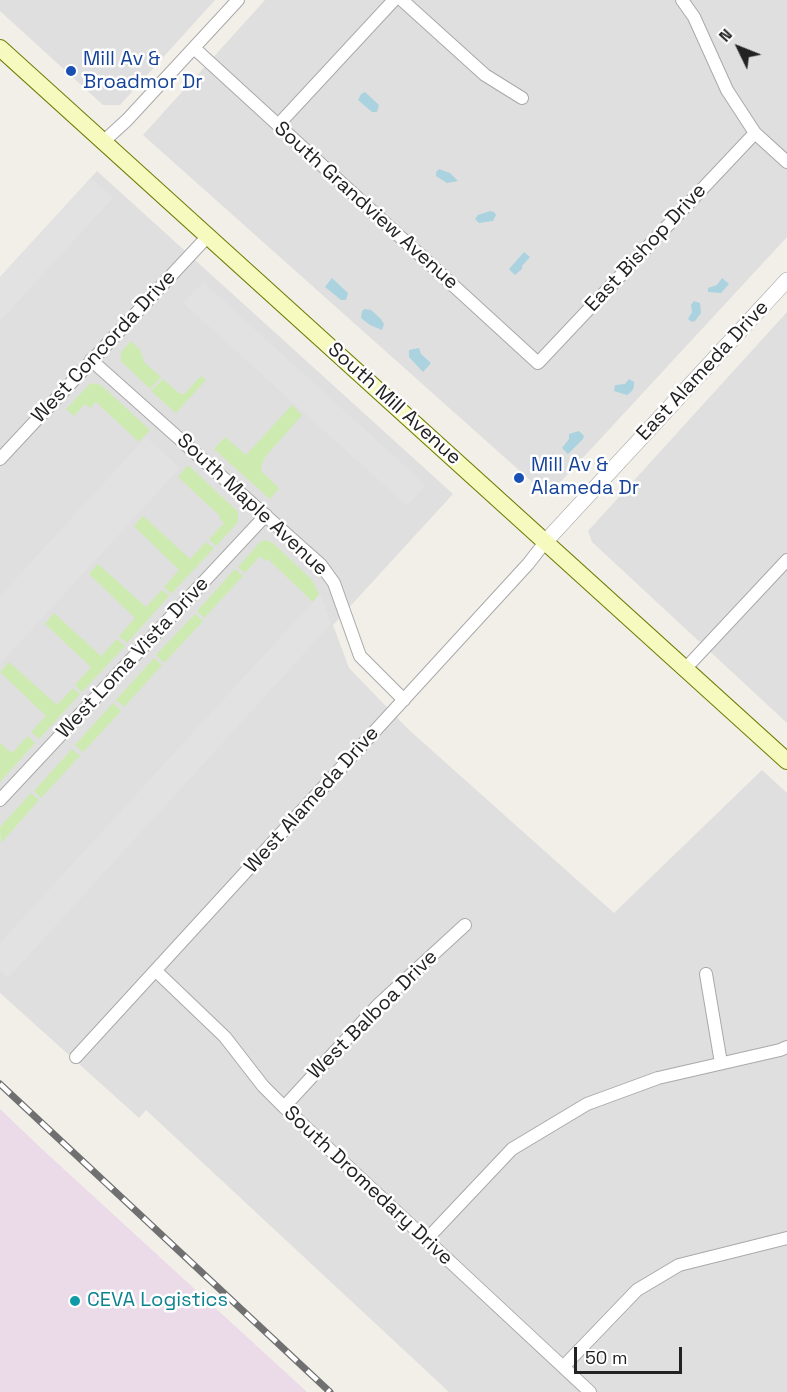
<!DOCTYPE html>
<html>
<head>
<meta charset="utf-8">
<style>
  body { margin:0 }
  #map { position:relative; width:787px; height:1392px; overflow:hidden; background:#f2efe9; font-family:"Space Grotesk",sans-serif }
  canvas { display:block }
  .north { position:absolute; left:709px; top:18px; width:60px; height:60px; -webkit-text-stroke:4px #fff; paint-order:stroke; rotate:313deg; font-size:16px; font-weight:700; line-height:24px; text-align:center; color:#222 }
  .north::after { content:''; display:block; margin:auto; width:21px; height:27px; background:#222; clip-path:polygon(50% 0,100% 100%,50% 72%,0 100%) }
  .scale { position:absolute; left:574px; top:1347px; width:108px; height:27px; box-sizing:border-box; border:3px solid #222; border-top:0; padding-left:8px; font-size:18px; line-height:21px; white-space:nowrap; color:#222; -webkit-text-stroke:4px #fff; paint-order:stroke }
</style>
</head>
<body>
<div id="map">
<canvas width="787" height="1392"></canvas>
<div class="north">N</div>
<div class="scale">50 m</div>
</div>
<script>
const ctx = document.querySelector('canvas').getContext('2d');
ctx.lineJoin = 'round';
function paint(path, color) {
  ctx.fillStyle = color;
  ctx.fill(path, 'evenodd');
}
function toPath(rows) {
  const path = new Path2D();
  for (const r of rows) {
    path.moveTo(r[0], r[1]);
    for (let i = 2; i < r.length; i += 2) path.lineTo(r[i], r[i + 1]);
  }
  return path;
}
function trace(path, color, width, dash) {
  ctx.strokeStyle = color;
  ctx.lineWidth = width;
  ctx.lineCap = dash ? 'butt' : 'round';
  ctx.setLineDash(dash || []);
  ctx.stroke(path);
}
function drawText(font, color, halo, rows, align = 'center') {
  ctx.font = font + ' "Space Grotesk",sans-serif';
  ctx.lineWidth = 5;
  ctx.setLineDash([]);
  ctx.textBaseline = 'middle';
  ctx.strokeStyle = halo;
  ctx.fillStyle = color;
  for (const [text, x, y, turn = 0] of rows) {
    ctx.save();
    ctx.translate(x, y);
    ctx.rotate((+turn || 0) * Math.PI / 180);
    ctx.textAlign = isNaN(turn) ? turn : align;
    if (halo) ctx.strokeText(text, 0, 0);
    ctx.fillText(text, 0, 0);
    ctx.restore();
  }
}
const residential = toPath([
  [0,0,215,0,120,105,103,105,0,11],
  [265,0,787,0,787,237,555,488,539,488,143,135],
  [97,171,453,494,333,625,349,668,408,729,614,913,762,770,787,793,787,1392,449,1392,146,1110,139,1118,0,993,0,277],
  [787,312,787,723,592,542,588,531]
]);
const industrial = toPath([
  [0,1109,43,1150,307,1392,0,1392]
]);
const grass = toPath([
  [131,341,140,350,144,362,161,377,150,389,121,361,121,352],
  [201,376,206,380,176,413,151,391,163,379,180,394,184,394],
  [91,383,101,385,150,430,139,442,96,402,90,408,85,404,74,416,66,409],
  [292,405,302,415,265,457,261,468,262,472,279,488,270,499,214,449,225,437,246,455],
  [188,465,238,512,238,522,216,546,209,539,224,523,219,518,220,516,178,477],
  [143,516,190,559,206,542,214,548,171,594,164,587,179,570,134,526],
  [266,540,273,543,312,580,319,594,313,602,268,559,265,561,260,556,245,573,238,567,260,542],
  [98,564,146,607,162,590,169,596,127,643,119,636,135,618,89,574],
  [235,569,243,576,204,618,197,611],
  [54,613,101,656,117,639,125,646,82,692,75,685,91,667,45,624],
  [195,614,203,621,164,663,156,655],
  [154,658,162,665,124,707,116,700],
  [9,662,57,705,73,688,80,694,39,739,31,732,46,716,0,672],
  [113,703,121,711,83,752,75,745],
  [28,736,35,743,0,782,0,743,12,753],
  [72,749,80,756,41,798,34,791],
  [31,793,39,800,1,843,0,827]
]);
const parking = toPath([
  [91,178,113,198,0,321,0,277],
  [203,282,426,485,407,506,183,303],
  [146,437,180,468,0,664,0,596],
  [320,594,331,624,8,978,0,970,0,943]
]);
const water = toPath([
  [365,92,379,105,377,112,372,112,358,100,361,94],
  [439,169,450,173,458,181,447,183,436,176,436,172],
  [490,211,494,212,496,215,493,221,479,223,475,219,478,215],
  [524,252,530,257,522,266,522,269,515,275,509,269],
  [332,278,348,293,346,300,341,300,325,287],
  [722,278,729,284,721,293,708,292,708,288,717,285],
  [694,301,700,303,701,313,695,321,692,322,688,319,692,312,691,305],
  [365,309,371,310,381,319,384,324,382,330,370,325,361,318,362,311],
  [419,348,421,354,431,363,423,372,409,357,409,350],
  [629,379,634,382,634,387,632,391,627,395,614,391,615,385,625,384],
  [579,431,584,436,583,439,568,454,562,448,569,439,569,434]
]);
const minor = toPath([
  [402,0,485,75,522,98],
  [682,0,694,17,727,90,755,133,787,162],
  [194,48,538,363,755,133],
  [278,125,394,0],
  [104,141,127,120,238,0],
  [91,360,321,565,334,583,360,656,404,700],
  [0,459,208,236],
  [685,669,787,560],
  [0,800,266,515],
  [156,971,225,1037,263,1086,284,1107,590,1392],
  [706,974,721,1063],
  [76,1057,528,564,546,541],
  [284,1107,378,1005,465,925],
  [426,1240,512,1149,587,1104,658,1078,780,1050,787,1047],
  [563,1367,637,1290,679,1265,787,1238]
]);
const tertiary = toPath([
  [546,541,787,280]
]);
const secondary = toPath([
  [0,48,787,761]
]);
const rail = toPath([
  [0,1084,330,1392]
]);
const markers = [
  [71,71,6,"#1a4fb4"],
  [519,478,6,"#1a4fb4"],
  [75,1301,6,"#0f9aa8"]
];
const transitNames = [
  ["Mill Av &",83,60],
  ["Broadmor Dr",83,83],
  ["Mill Av &",531,466],
  ["Alameda Dr",531,489]
];
const streetNames = [
  ["South Grandview Avenue",366,206,42],
  ["East Bishop Drive",646,248,-47],
  ["West Concorda Drive",104,347,-47],
  ["East Alameda Drive",703,371,-47],
  ["South Mill Avenue",394,404,42],
  ["South Maple Avenue",252,505,43],
  ["West Loma Vista Drive",133,658,-47],
  ["West Alameda Drive",312,800,-48],
  ["West Balboa Drive",373,1015,-45],
  ["South Dromedary Drive",368,1186,43]
];
const cultureNames = [
  ["CEVA Logistics",87,1301]
];
paint(residential, '#e0dfdf');
paint(industrial, '#ebdbe8');
paint(grass, '#cdebb0');
paint(parking, '#e2e2e2');
paint(water, '#aad3df');
trace(minor, '#a9a9a9', 14);
trace(tertiary, '#a9a9a9', 16);
trace(secondary, '#707d05', 18);
trace(minor, '#fff', 12);
trace(tertiary, '#fff', 15);
trace(secondary, '#f7fabf', 16);
trace(rail, '#707070', 7);
trace(rail, '#fff', 4.5, [14]);
for (const [x, y, r, color] of markers) {
  const dot = new Path2D();
  dot.arc(x, y, r, 0, 2 * Math.PI);
  ctx.fillStyle = color;
  ctx.fill(dot);
  trace(dot, '#fff', 2);
}
drawText('20px', '#164399', '#fff', transitNames, 'left');
drawText('20px', '#222', '#fff', streetNames);
drawText('20px', '#0d838f', '#fff', cultureNames, 'left');
</script>
</body>
</html>
